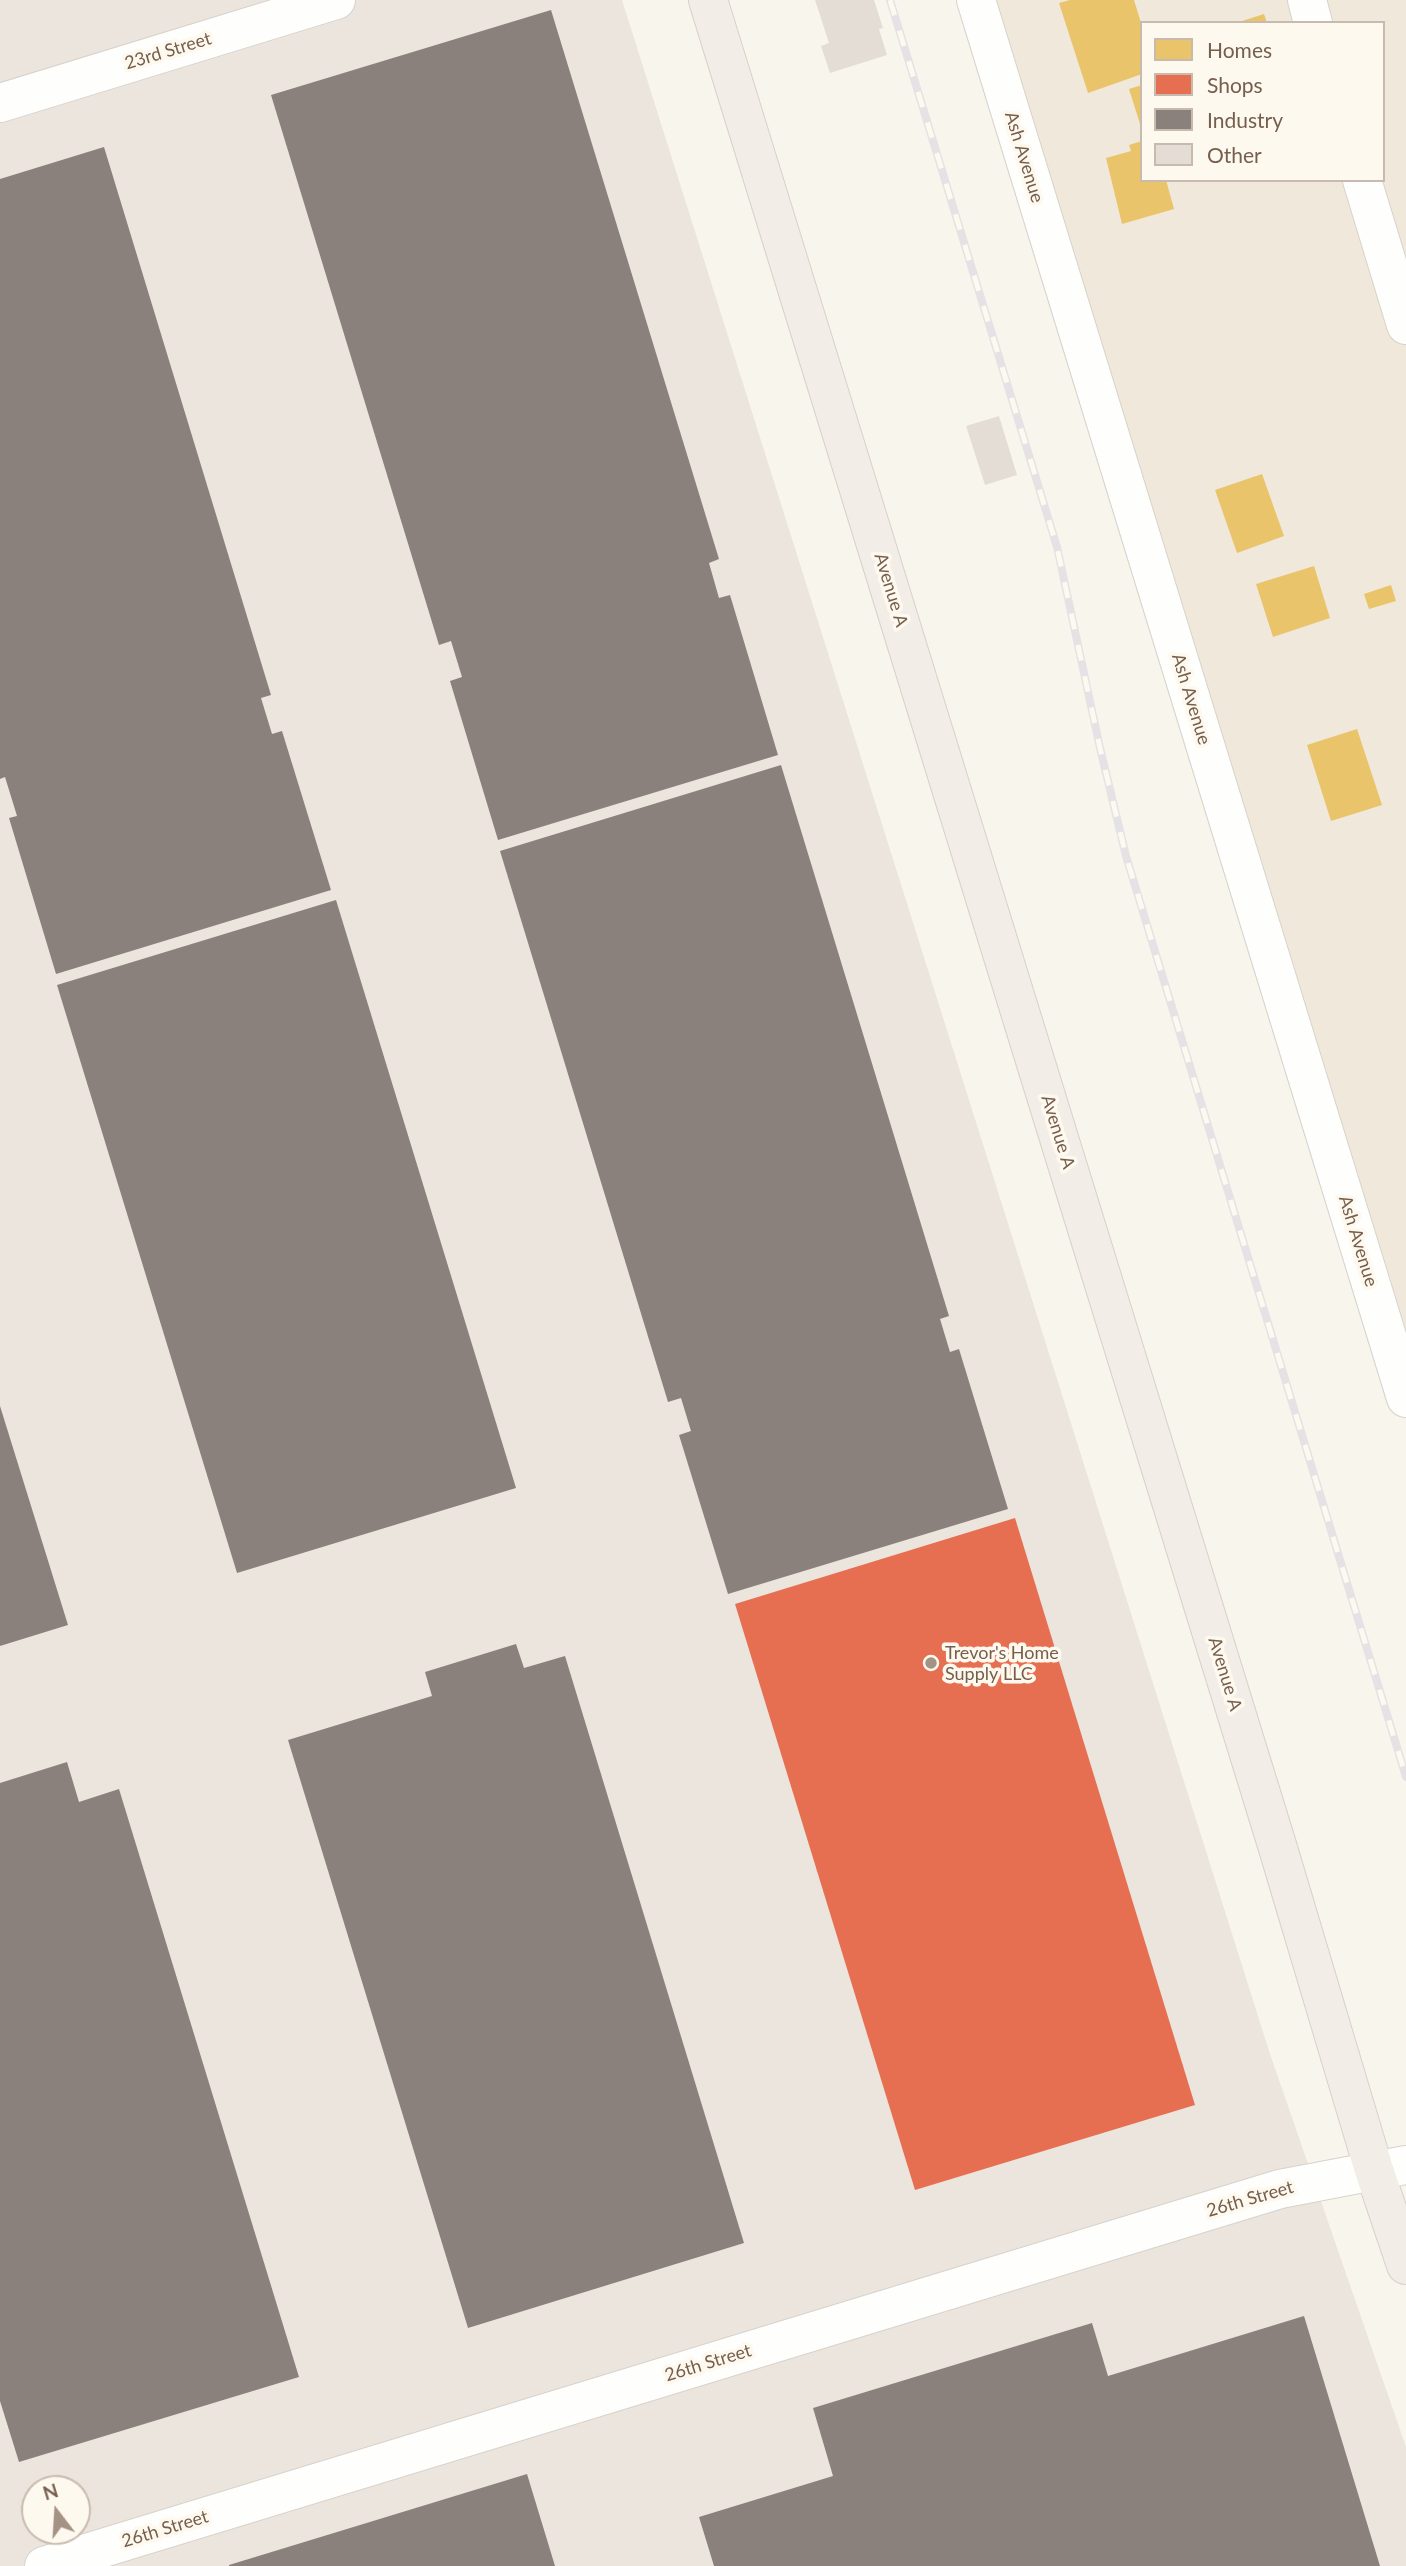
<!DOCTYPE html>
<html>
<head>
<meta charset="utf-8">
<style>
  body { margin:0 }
  #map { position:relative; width:1406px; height:2566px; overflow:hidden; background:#f8f5ed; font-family:Lato,sans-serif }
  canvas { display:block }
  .legend { position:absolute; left:1140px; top:21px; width:245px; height:161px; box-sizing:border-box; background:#fef9ef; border:2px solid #c8bbae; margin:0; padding:9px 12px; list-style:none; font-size:21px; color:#765e4d }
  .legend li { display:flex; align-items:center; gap:14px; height:35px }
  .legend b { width:35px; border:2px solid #c8bbae }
  .north { position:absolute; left:21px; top:2475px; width:70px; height:70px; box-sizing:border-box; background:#fef9ef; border:2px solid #c8bbae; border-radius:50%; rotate:343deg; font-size:19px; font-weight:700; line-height:28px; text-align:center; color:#765e4d }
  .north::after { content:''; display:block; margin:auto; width:24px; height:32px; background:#a49385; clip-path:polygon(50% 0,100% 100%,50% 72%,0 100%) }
</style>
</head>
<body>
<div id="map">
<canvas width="1406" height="2566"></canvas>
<ul class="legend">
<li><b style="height:19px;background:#e9c46a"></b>Homes</li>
<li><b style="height:19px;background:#e76f51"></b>Shops</li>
<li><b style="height:19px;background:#8a817c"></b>Industry</li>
<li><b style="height:19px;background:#e4ddd5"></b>Other</li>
</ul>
<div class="north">N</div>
</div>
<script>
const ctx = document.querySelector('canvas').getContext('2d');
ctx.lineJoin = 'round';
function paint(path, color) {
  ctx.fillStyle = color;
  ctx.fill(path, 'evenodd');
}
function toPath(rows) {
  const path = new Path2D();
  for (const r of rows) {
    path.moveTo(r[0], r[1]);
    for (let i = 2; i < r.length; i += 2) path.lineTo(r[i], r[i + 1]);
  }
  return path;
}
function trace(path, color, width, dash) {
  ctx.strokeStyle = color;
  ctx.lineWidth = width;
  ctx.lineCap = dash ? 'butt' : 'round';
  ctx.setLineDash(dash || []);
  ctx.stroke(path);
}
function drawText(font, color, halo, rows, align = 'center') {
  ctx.font = font + ' Lato,sans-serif';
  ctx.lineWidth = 7;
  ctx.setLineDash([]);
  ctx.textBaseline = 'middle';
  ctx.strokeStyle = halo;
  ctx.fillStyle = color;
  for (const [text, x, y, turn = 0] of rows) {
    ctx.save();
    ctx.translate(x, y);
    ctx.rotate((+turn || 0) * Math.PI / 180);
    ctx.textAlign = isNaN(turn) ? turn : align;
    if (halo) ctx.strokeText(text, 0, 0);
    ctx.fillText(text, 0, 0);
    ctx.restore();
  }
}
const residential = toPath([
  [995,0,1406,0,1406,1336],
  [1142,23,1383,23,1383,180,1142,180]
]);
const industrial = toPath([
  [0,0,622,0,1270,2054,1406,2447,1406,2566,0,2566],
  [35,2489,77,2489,77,2531,35,2531]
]);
const homes = toPath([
  [1070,0,1134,0,1142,26,1142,74,1088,93,1059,3],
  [1264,14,1267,23,1239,23,1239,22],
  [1142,85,1142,127,1141,127,1129,89],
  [1142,141,1142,180,1166,180,1174,209,1122,224,1106,158,1131,151,1129,145],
  [1262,474,1284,536,1237,553,1215,490],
  [1314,566,1330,618,1273,637,1256,584],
  [1391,585,1396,601,1369,609,1364,594],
  [1357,729,1382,805,1331,821,1307,745]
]);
const shops = toPath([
  [1015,1518,1195,2105,915,2190,735,1604]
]);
const industry = toPath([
  [551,10,719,559,709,563,719,598,730,595,778,755,498,840,450,681,462,677,451,641,439,645,271,95],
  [104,147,271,695,261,698,272,734,282,731,331,890,56,974,9,818,17,816,5,777,0,779,0,179],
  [781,765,949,1316,940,1319,950,1352,959,1349,1008,1509,728,1594,679,1435,691,1431,681,1398,668,1402,500,851],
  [336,900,516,1488,237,1573,57,985],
  [0,1406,68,1625,0,1646],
  [516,1644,524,1668,565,1656,744,2243,468,2328,288,1740,432,1696,425,1672],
  [67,1762,79,1802,119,1789,299,2377,19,2462,0,2401,0,1783],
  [1304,2316,1380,2566,714,2566,699,2517,833,2476,813,2408,1092,2323,1108,2376],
  [527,2474,555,2566,229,2566,229,2565]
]);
const building = toPath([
  [815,0,874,0,883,28,879,29,887,55,830,73,821,46,829,43],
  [999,416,1017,475,985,485,966,426]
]);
const minor = toPath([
  [976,0,1406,1398],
  [1307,0,1313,23],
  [0,103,336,0],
  [1362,180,1406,325],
  [44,2566,1280,2189,1406,2165]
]);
const major = toPath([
  [708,0,1277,1845,1374,2170,1406,2265]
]);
const rail = toPath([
  [890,0,1057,547,1100,748,1126,856,1406,1777]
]);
const markers = [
  [931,1663,7,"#a49385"]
];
const streetNames = [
  ["23rd Street",168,51,-17],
  ["Ash Avenue",1024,157,73],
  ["Avenue A",891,590,73],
  ["Ash Avenue",1191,699,73],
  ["Avenue A",1058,1132,73],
  ["Ash Avenue",1358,1241,73],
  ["Avenue A",1225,1674,73],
  ["26th Street",1250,2199,-16],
  ["26th Street",708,2363,-17],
  ["26th Street",165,2529,-17]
];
const poiNames = [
  ["Trevor's Home",945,1653],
  ["Supply LLC",945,1674]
];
paint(residential, '#f0e8db');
paint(industrial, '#ebe5de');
paint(homes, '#e9c46a');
paint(shops, '#e76f51');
paint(industry, '#8a817c');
paint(building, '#e4ddd5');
trace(minor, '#d7d2cb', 40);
trace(major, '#d9d1cb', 40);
trace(minor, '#fefefc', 38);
trace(major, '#f2eee7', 38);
trace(rail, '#e5e2e5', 8);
trace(rail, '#fef9ef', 5, [16]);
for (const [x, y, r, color] of markers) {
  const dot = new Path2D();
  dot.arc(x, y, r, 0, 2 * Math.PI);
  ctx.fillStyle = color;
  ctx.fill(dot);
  trace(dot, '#fef9ef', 2.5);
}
drawText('18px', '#765e4d', '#fef9ef', streetNames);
drawText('18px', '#765e4d', '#fef9ef', poiNames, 'left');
</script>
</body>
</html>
